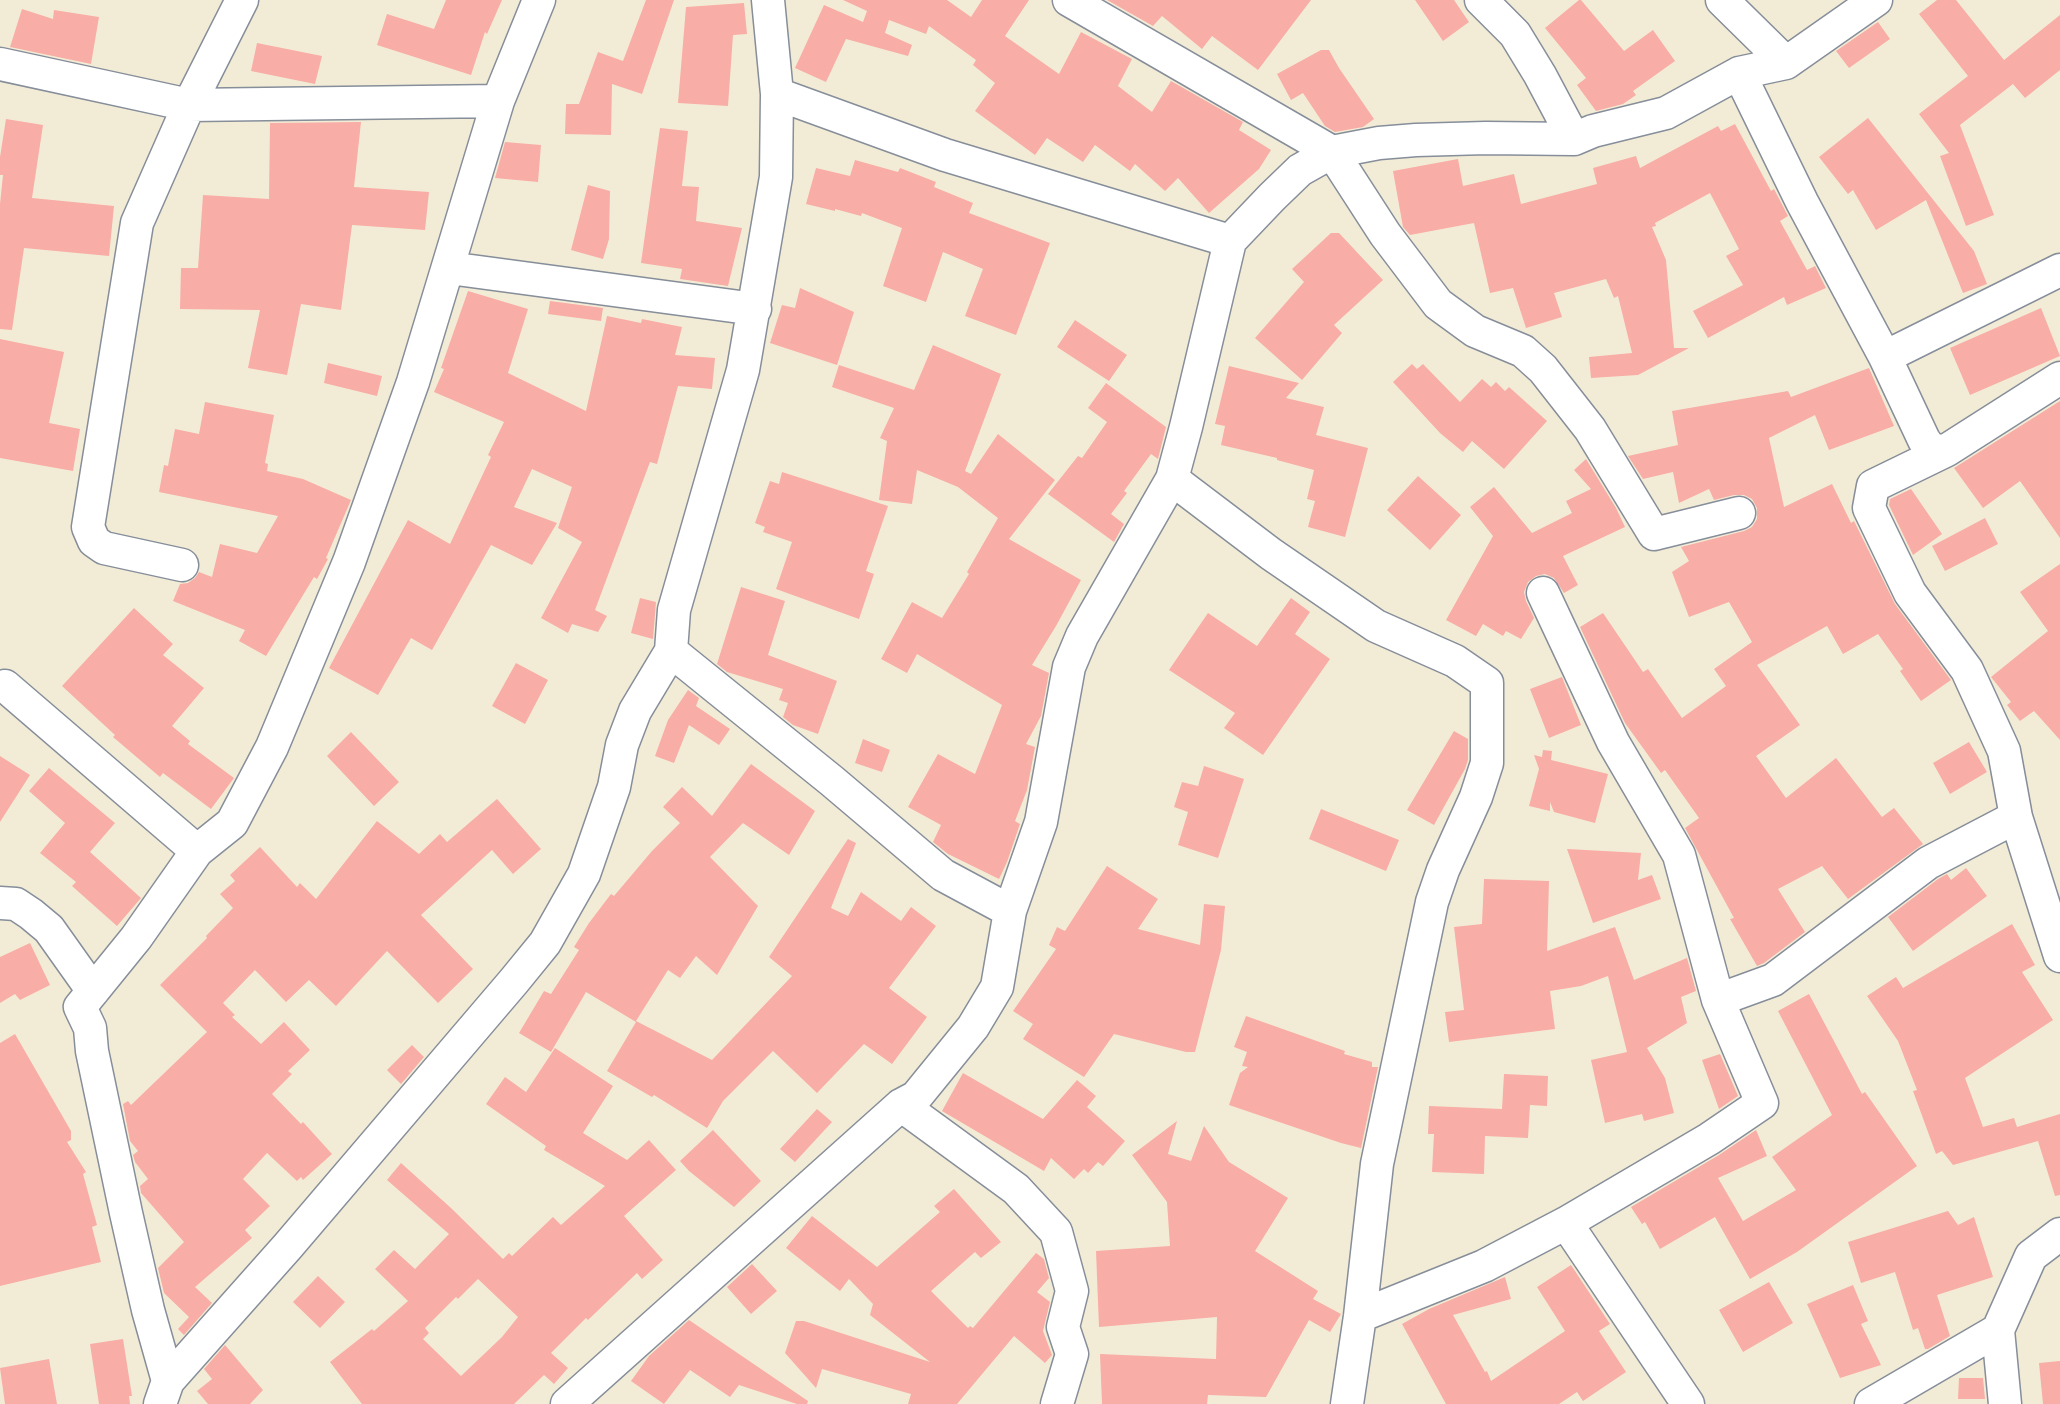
<!DOCTYPE html>
<html>
<head>
<meta charset="utf-8">
<style>
  body { margin:0 }
  canvas { display:block; background:#f2ecd6 }
</style>
</head>
<body>
<canvas width="2060" height="1404"></canvas>
<script>
const ctx = document.querySelector('canvas').getContext('2d');
ctx.lineJoin = 'round';
function paint(path, color) {
  ctx.fillStyle = color;
  ctx.fill(path, 'evenodd');
}
function toPath(rows) {
  const path = new Path2D();
  for (const r of rows) {
    path.moveTo(r[0], r[1]);
    for (let i = 2; i < r.length; i += 2) path.lineTo(r[i], r[i + 1]);
  }
  return path;
}
function trace(path, color, width, dash) {
  ctx.strokeStyle = color;
  ctx.lineWidth = width;
  ctx.lineCap = dash ? 'butt' : 'round';
  ctx.setLineDash(dash || []);
  ctx.stroke(path);
}
const building = toPath([
  [446,0,502,0,487,34,485,32,471,75,377,45,387,14,434,29],
  [646,0,674,0,642,94,612,84,611,135,565,134,566,104,579,104,598,52,623,61],
  [843,0,947,0,971,17,982,0,1029,0,1005,36,1059,74,1081,32,1132,59,1118,86,1152,112,1171,81,1243,122,1239,130,1271,150,1259,169,1209,213,1178,178,1165,191,1135,164,1130,171,1095,145,1083,162,1047,138,1035,155,975,111,995,83,973,65,976,60,929,26,926,34,889,20,885,33,912,45,908,56,846,39,826,82,795,68,824,5,863,22,867,11],
  [1107,0,1311,0,1258,70,1212,36,1202,49,1162,16,1153,26],
  [1415,0,1454,0,1469,22,1443,41],
  [1579,0,1581,0,1624,51,1653,30,1675,61,1633,91,1636,95,1623,104,1596,111,1577,85,1586,78,1545,28],
  [1937,0,1956,0,2004,60,2060,15,2060,70,2025,98,2013,84,1960,125,1994,215,1966,226,1940,156,1949,153,1919,114,1968,76,1919,14],
  [744,3,747,34,733,35,728,106,678,103,686,7],
  [22,9,53,19,54,10,99,17,91,64,10,47],
  [1878,22,1890,39,1849,68,1836,51],
  [257,43,322,56,315,84,251,71],
  [1321,50,1329,50,1339,68,1374,119,1363,127,1335,132,1325,126,1303,93,1291,100,1277,74],
  [1868,118,1974,251,1987,284,1963,293,1926,200,1876,230,1853,190,1848,194,1819,157],
  [6,119,43,125,32,198,114,206,109,256,24,248,12,330,0,329,0,204,3,175,0,175,0,157],
  [361,122,354,187,429,192,425,230,352,225,341,310,301,304,287,375,248,368,260,310,180,309,181,268,198,268,203,195,269,199,270,123],
  [1735,124,1771,191,1774,189,1788,216,1780,221,1807,270,1815,266,1826,288,1787,305,1784,297,1708,338,1693,311,1743,285,1726,256,1739,249,1710,193,1655,223,1656,226,1652,227,1666,260,1674,348,1689,348,1638,375,1591,378,1589,357,1632,353,1618,296,1614,298,1606,279,1554,293,1562,317,1526,328,1513,288,1490,293,1474,223,1410,235,1403,227,1393,171,1458,159,1463,186,1514,174,1521,204,1597,184,1593,168,1636,156,1640,168,1718,126,1721,131],
  [660,128,688,131,682,186,699,187,696,221,742,228,728,286,680,279,682,269,641,263],
  [505,142,541,145,538,182,495,178],
  [855,160,898,172,900,168,936,182,934,187,973,203,969,213,1050,243,1016,335,965,316,983,269,943,252,926,302,883,286,902,228,862,213,861,216,835,209,835,211,806,204,816,168,850,176],
  [588,185,610,191,609,239,603,259,571,250],
  [1331,233,1339,233,1383,280,1334,325,1342,333,1302,380,1255,338,1304,282,1292,269],
  [800,288,854,312,837,365,770,343,782,305,795,308],
  [468,291,528,309,508,373,586,411,607,316,641,323,642,319,682,327,675,355,715,358,712,389,678,386,657,464,650,462,595,610,607,616,598,632,572,624,568,633,541,618,582,542,558,528,572,487,532,469,514,507,557,523,532,565,491,545,432,650,411,638,378,695,329,668,408,520,450,544,491,457,488,455,504,422,434,392,444,369,441,368],
  [550,301,603,308,601,321,548,314],
  [2041,308,2060,356,1970,395,1950,348],
  [1075,320,1127,355,1109,381,1057,347],
  [0,339,64,352,49,423,80,429,73,471,0,458],
  [933,345,1001,374,965,471,971,474,998,434,1055,480,1009,539,1081,580,1056,626,1032,665,1049,673,1041,716,1026,744,1035,747,1027,790,1015,821,1020,824,1007,862,999,879,948,854,933,842,941,825,908,807,938,754,975,774,1002,705,917,654,907,673,881,659,912,602,942,618,969,574,967,572,998,518,958,487,917,470,912,504,879,500,887,441,880,438,894,408,832,387,839,365,914,390],
  [328,363,382,376,377,396,324,383],
  [1412,364,1417,369,1423,364,1460,402,1482,379,1491,387,1496,382,1505,391,1509,387,1547,421,1504,469,1472,441,1463,452,1440,433,1393,382],
  [1229,366,1299,383,1286,398,1324,407,1316,435,1368,448,1345,537,1308,527,1315,501,1307,499,1314,470,1277,460,1277,458,1221,445,1225,426,1215,424],
  [1869,368,1894,426,1829,450,1815,415,1769,438,1784,507,1832,484,1851,523,1854,521,1895,604,1951,680,1921,701,1900,671,1903,669,1878,634,1843,654,1827,626,1757,665,1800,725,1756,756,1786,798,1836,758,1882,817,1894,808,1923,844,1848,899,1822,866,1778,889,1805,932,1764,963,1757,966,1730,919,1734,918,1685,828,1699,818,1665,770,1661,773,1625,723,1580,627,1603,613,1643,672,1648,669,1682,718,1726,686,1714,669,1752,642,1729,602,1689,617,1672,572,1689,561,1681,547,1744,531,1752,527,1757,519,1757,508,1752,499,1744,495,1734,495,1714,500,1709,489,1679,503,1673,472,1643,479,1628,456,1678,445,1672,411,1788,391,1791,397],
  [1106,383,1166,427,1158,459,1151,454,1124,491,1127,493,1111,514,1124,524,1114,542,1048,494,1078,456,1082,458,1107,422,1088,408],
  [2060,401,2060,538,2020,481,1983,508,1954,468],
  [205,402,274,415,265,463,268,464,267,471,303,479,351,500,326,558,328,559,317,579,314,577,266,656,239,641,245,630,173,601,180,584,188,583,195,578,199,572,212,577,220,544,257,553,278,516,159,492,164,465,168,466,175,429,199,434],
  [1586,459,1616,508,1625,527,1563,556,1578,585,1564,593,1554,578,1545,574,1536,576,1528,582,1524,592,1526,601,1534,618,1521,639,1506,631,1503,636,1483,624,1476,636,1446,620,1493,536,1470,507,1494,487,1532,533,1572,513,1566,501,1591,489,1574,470],
  [782,472,888,506,866,571,874,574,859,619,776,589,792,542,763,532,765,527,755,523,770,481,779,484],
  [1418,476,1461,515,1430,550,1387,510],
  [1911,489,1942,534,1913,555,1889,505,1890,499],
  [1985,518,1998,544,1945,571,1932,546],
  [2060,564,2060,740,2034,711,2020,721,2007,705,2011,702,1991,677,2048,631,2020,592],
  [741,587,785,601,768,655,837,681,818,734,793,725,783,717,788,703,779,700,783,689,727,672,717,664],
  [640,598,656,602,653,639,631,633],
  [1291,598,1310,612,1295,634,1330,659,1263,755,1224,728,1235,713,1169,670,1208,613,1257,646],
  [134,608,173,644,163,655,204,688,172,726,190,741,188,744,234,778,211,809,163,773,160,777,113,737,115,735,62,686],
  [516,663,548,680,525,724,492,706],
  [1562,677,1581,725,1549,738,1530,689],
  [688,690,699,698,696,706,730,729,719,745,689,725,674,763,655,756,668,720],
  [1454,731,1468,739,1468,760,1465,769,1434,825,1407,810],
  [351,732,399,782,374,806,327,756],
  [863,739,890,750,882,772,855,763],
  [1969,742,1987,772,1950,794,1933,763],
  [1543,750,1552,751,1551,760,1608,774,1595,823,1554,812,1550,802,1550,811,1529,806,1539,769,1534,755,1542,757],
  [0,756,30,775,0,822],
  [751,764,815,811,789,855,743,823,710,857,758,906,717,975,696,956,680,978,668,970,636,1021,712,1060,792,976,769,957,848,839,856,843,831,908,848,916,861,892,901,921,911,907,936,926,889,988,927,1017,892,1064,864,1044,817,1093,773,1051,723,1101,707,1128,654,1095,652,1097,607,1071,636,1022,586,992,551,1052,519,1033,544,991,551,994,579,950,574,947,589,923,611,894,614,896,652,851,680,823,663,807,682,787,712,816],
  [1204,766,1244,779,1218,858,1178,845,1188,812,1174,807,1182,782,1198,786],
  [49,768,115,823,90,852,141,898,117,926,72,886,76,882,40,853,65,823,29,791],
  [497,799,541,849,513,874,492,850,421,915,473,969,438,1003,387,951,336,1006,309,980,286,1002,255,970,223,1003,235,1015,232,1017,261,1044,284,1022,310,1050,288,1071,292,1074,272,1094,301,1124,303,1122,332,1154,303,1180,301,1177,297,1181,267,1153,243,1179,270,1206,245,1230,252,1238,195,1287,212,1303,184,1335,178,1329,189,1317,164,1293,158,1268,184,1242,141,1193,140,1186,148,1179,135,1162,133,1155,138,1151,130,1141,123,1104,128,1101,131,1105,207,1032,160,985,207,938,206,936,233,908,220,894,235,881,230,875,260,847,297,887,300,883,316,899,377,821,419,854,440,834,447,842],
  [1321,809,1399,840,1386,871,1309,839],
  [1567,849,1641,853,1638,880,1652,875,1661,899,1593,923],
  [1107,866,1158,899,1138,929,1200,945,1204,904,1225,906,1221,950,1195,1052,1186,1052,1114,1034,1084,1077,1023,1039,1033,1024,1013,1011,1056,949,1049,945,1057,927,1065,931],
  [1966,868,1987,896,1913,951,1888,917,1938,879,1947,874,1951,880],
  [1484,879,1549,881,1547,951,1615,927,1634,980,1687,958,1696,991,1681,997,1687,1023,1647,1048,1665,1078,1674,1113,1644,1121,1642,1114,1605,1123,1591,1060,1627,1052,1608,976,1581,986,1550,991,1555,1029,1449,1042,1445,1012,1464,1010,1454,927,1482,924],
  [2012,924,2035,965,2022,972,2053,1020,1965,1078,1983,1127,2014,1118,2017,1127,2060,1114,2060,1195,2055,1196,2038,1141,1953,1165,1942,1151,1936,1154,1913,1091,1917,1090,1898,1041,1867,996,1896,977,1903,988],
  [30,943,50,985,20,1000,15,994,0,1003,0,957],
  [1809,994,1862,1094,1865,1092,1917,1166,1797,1252,1750,1279,1715,1217,1660,1249,1645,1222,1642,1224,1631,1207,1719,1155,1756,1130,1767,1156,1718,1178,1743,1221,1796,1190,1772,1157,1832,1115,1778,1011],
  [1246,1016,1345,1051,1344,1054,1372,1062,1372,1067,1378,1067,1361,1148,1341,1143,1229,1105,1240,1073,1248,1067,1242,1066,1247,1052,1234,1047],
  [15,1034,71,1131,71,1140,67,1142,86,1172,83,1174,97,1225,92,1227,101,1262,0,1286,0,1043],
  [412,1045,424,1057,401,1084,387,1070],
  [555,1048,613,1086,583,1133,627,1160,649,1140,676,1170,624,1216,663,1260,642,1279,637,1273,588,1320,586,1318,551,1353,568,1368,554,1384,544,1375,514,1404,362,1404,330,1362,372,1329,374,1331,408,1301,375,1269,394,1250,415,1269,449,1234,387,1180,401,1163,451,1208,503,1259,509,1253,512,1256,553,1217,561,1225,605,1186,544,1150,546,1146,486,1104,505,1077,526,1092],
  [478,1279,518,1317,502,1337,461,1376,423,1339,429,1333,425,1328,456,1297,458,1299],
  [1720,1054,1738,1096,1719,1109,1702,1060],
  [963,1073,1043,1119,1077,1080,1096,1096,1087,1107,1125,1141,1103,1166,1098,1162,1088,1173,1084,1169,1074,1179,1051,1158,1044,1171,942,1111],
  [1504,1074,1548,1076,1547,1106,1530,1105,1528,1138,1485,1136,1484,1174,1432,1172,1434,1134,1428,1134,1429,1106,1502,1109],
  [817,1109,832,1122,795,1162,780,1149],
  [1177,1121,1168,1154,1191,1161,1204,1126,1229,1162,1288,1198,1255,1251,1318,1291,1313,1299,1341,1314,1330,1332,1309,1320,1266,1397,1208,1395,1207,1404,1102,1404,1100,1354,1216,1359,1217,1317,1099,1327,1096,1251,1170,1246,1167,1202,1132,1155],
  [713,1130,761,1181,734,1207,689,1171,680,1161],
  [954,1189,1001,1242,981,1258,975,1252,931,1291,968,1328,970,1326,973,1328,1036,1253,1044,1259,1049,1278,1037,1292,1050,1302,1043,1331,1052,1355,1045,1363,1014,1336,957,1404,908,1404,911,1394,822,1369,816,1388,785,1353,796,1321,804,1321,930,1362,870,1315,873,1304,849,1279,840,1291,786,1248,812,1216,877,1267,940,1212,934,1206],
  [1948,1211,1958,1225,1974,1217,1993,1277,1937,1295,1950,1336,1928,1349,1925,1349,1918,1328,1913,1330,1895,1272,1861,1283,1848,1242],
  [752,1264,777,1291,751,1314,727,1287],
  [1571,1265,1610,1324,1599,1331,1626,1372,1583,1401,1577,1392,1559,1404,1446,1404,1402,1324,1429,1309,1505,1277,1511,1299,1453,1315,1485,1372,1487,1371,1491,1381,1565,1331,1537,1287],
  [318,1276,345,1302,320,1328,293,1302],
  [1769,1282,1793,1323,1743,1352,1719,1310],
  [1853,1285,1868,1321,1861,1324,1881,1365,1840,1378,1807,1304],
  [689,1320,808,1401,807,1404,797,1404,739,1385,730,1397,690,1370,664,1404,631,1381,649,1356],
  [123,1339,132,1396,129,1396,130,1404,99,1404,90,1344],
  [225,1345,263,1390,250,1404,208,1404,197,1391,212,1379,204,1369],
  [49,1359,57,1404,5,1404,0,1368],
  [2060,1361,2060,1404,2043,1404,2039,1363],
  [1959,1378,1983,1378,1985,1399,1958,1399]
]);
const minor = toPath([
  [1069,0,1332,152,1385,234,1438,304,1475,331,1523,351,1543,369,1590,429,1654,534,1739,513],
  [1481,0,1515,34,1540,75,1574,139],
  [1722,0,1786,63],
  [0,64,189,105,498,101],
  [1739,73,1802,202,1885,357,1924,440,1932,451,1947,450,2060,378],
  [777,94,945,155,1230,241],
  [449,268,755,309],
  [1885,357,2060,270],
  [1947,450,1873,486,1869,508,1910,593,1967,670,2004,751,2016,817,2060,956],
  [1172,479,1271,554,1376,626,1455,661,1487,683,1487,763,1476,797,1443,870,1432,902,1377,1164,1360,1316,1347,1404],
  [182,565,104,548,94,541,88,527,137,223,189,105,242,0],
  [671,651,832,781,943,875,1010,911],
  [5,686,197,851],
  [0,903,16,904,31,914,49,929,93,991],
  [1718,1000,1773,980,1928,863,2016,817],
  [901,1105,1016,1189,1056,1232,1072,1291,1063,1327,1072,1354,1057,1404],
  [1566,1223,1688,1404],
  [1360,1316,1484,1266,1566,1223,1709,1139,1762,1103,1718,1000,1679,855,1613,742,1543,593],
  [1998,1330,2005,1404],
  [168,1381,288,1246,514,981,545,943,584,874,614,787,622,745,635,711,671,651,674,610,743,370,776,177,777,94,768,0],
  [160,1404,168,1381,148,1310,126,1213,92,1051,90,1028,80,1007,136,938,197,851,232,823,272,747,349,562,413,382,498,101,539,0],
  [567,1404,901,1105,916,1097,973,1027,997,987,1010,911,1041,822,1069,667,1082,636,1172,479,1186,427,1230,241,1272,197,1300,170,1332,152,1379,143,1416,140,1486,138,1574,139,1593,131,1666,113,1739,73,1786,63,1876,0],
  [1871,1404,1998,1330,2031,1256,2060,1234]
]);
paint(building, '#f9ada7');
trace(minor, '#868e9a', 35);
trace(minor, '#fff', 32);
</script>
</body>
</html>
